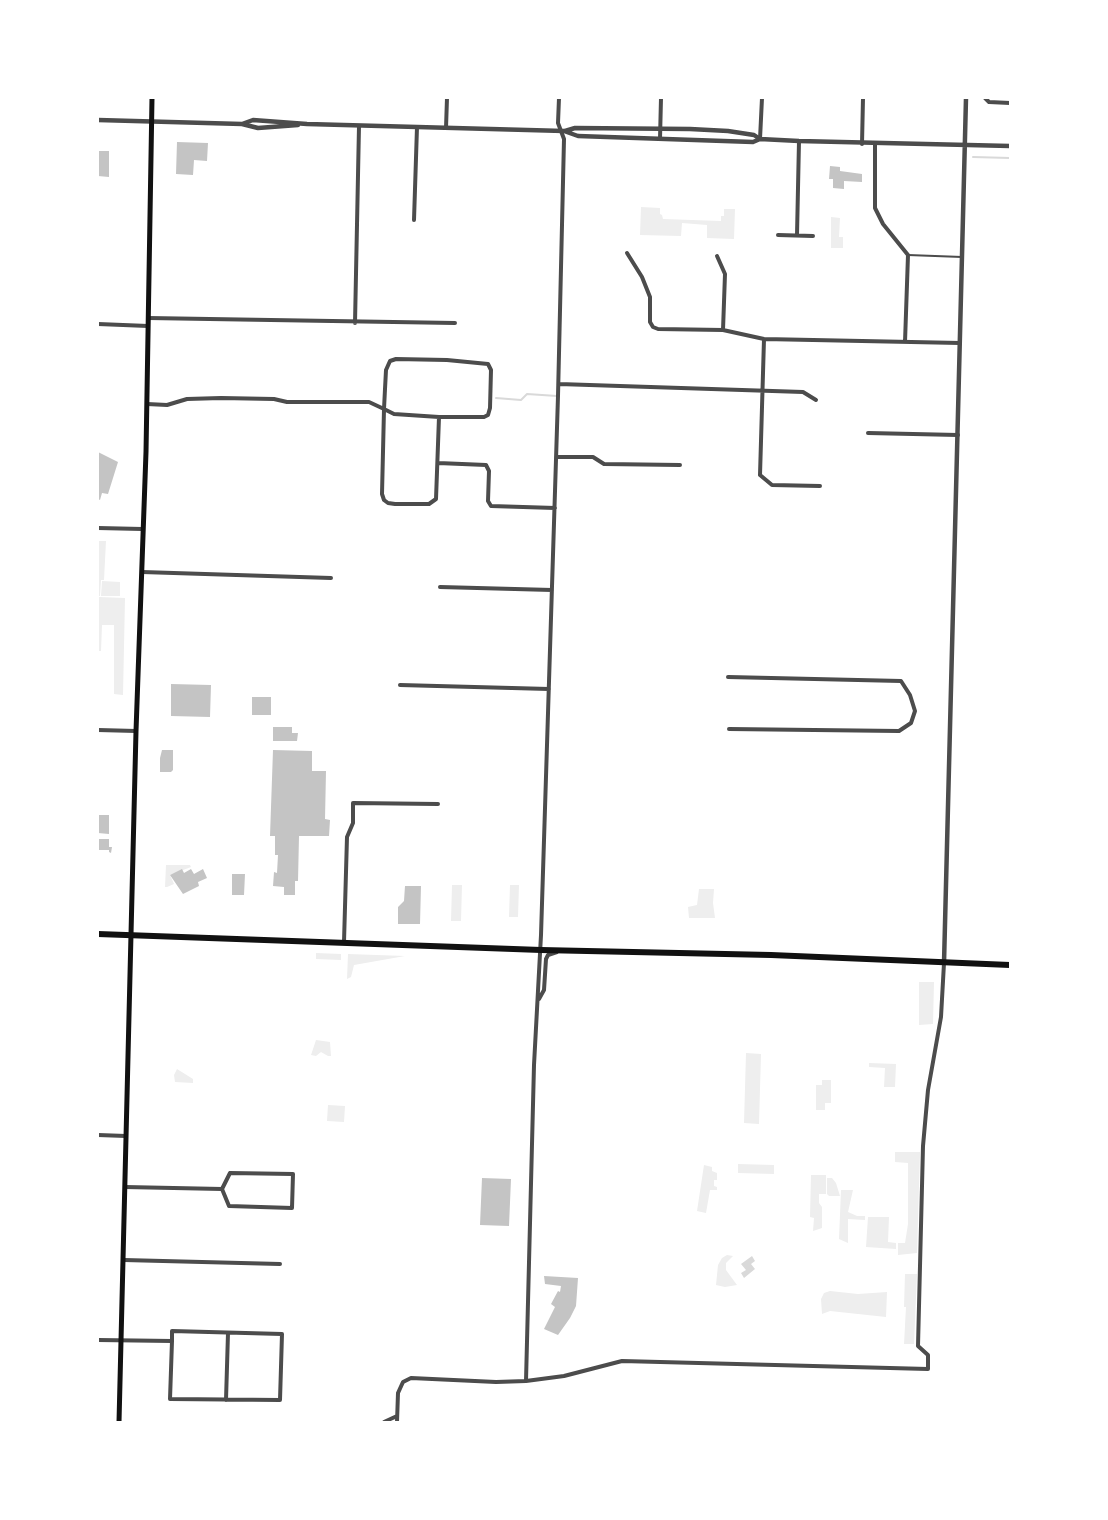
<!DOCTYPE html>
<html>
<head>
<meta charset="utf-8">
<style>
  body { margin:0 }
  #map { position:relative; width:1108px; height:1520px; overflow:hidden; background:#fff; font-family:Mulish,sans-serif }
  canvas { display:block }
  .frame { position:absolute; inset:0; border:99px solid #fff; pointer-events:none }
</style>
</head>
<body>
<div id="map">
<canvas width="1108" height="1520"></canvas>
<div class="frame"></div>
</div>
<script>
const ctx = document.querySelector('canvas').getContext('2d');
ctx.lineJoin = 'round';
function paint(path, color) {
  ctx.fillStyle = color;
  ctx.fill(path, 'evenodd');
}
function toPath(rows) {
  const path = new Path2D();
  for (const r of rows) {
    path.moveTo(r[0], r[1]);
    for (let i = 2; i < r.length; i += 2) path.lineTo(r[i], r[i + 1]);
  }
  return path;
}
function trace(path, color, width, dash) {
  ctx.strokeStyle = color;
  ctx.lineWidth = width;
  ctx.lineCap = dash ? 'butt' : 'round';
  ctx.setLineDash(dash || []);
  ctx.stroke(path);
}
const green = toPath([
  [641,207,660,208,660,214,662,215,663,219,721,221,721,216,724,216,724,209,735,209,734,239,707,238,707,225,682,223,681,236,640,235],
  [831,217,840,218,839,237,843,237,843,248,831,248],
  [98,541,106,541,104,580,101,580,100,596,98,596],
  [102,581,120,582,120,596,101,596],
  [99,597,125,598,123,695,114,694,114,625,102,625,101,651,98,651],
  [166,865,190,865,191,867,170,875,174,884,167,887,165,887],
  [452,885,462,885,461,921,451,921],
  [510,885,519,885,518,917,509,917],
  [699,889,714,889,713,903,715,918,689,918,688,907,697,905],
  [316,953,341,954,341,960,316,959],
  [348,954,405,956,354,965,351,977,347,979],
  [919,982,934,982,933,1024,919,1025],
  [316,1040,330,1042,331,1056,328,1056,321,1052,316,1056,311,1055],
  [746,1053,761,1054,759,1124,744,1123],
  [869,1063,896,1064,895,1087,884,1087,885,1068,869,1067],
  [177,1069,193,1079,193,1083,175,1082,174,1075],
  [822,1080,831,1080,831,1103,825,1103,825,1110,816,1110,816,1085,822,1085],
  [328,1105,345,1106,344,1122,327,1121],
  [895,1152,920,1152,917,1253,898,1255,898,1243,905,1243,908,1224,908,1163,895,1162],
  [738,1164,774,1165,774,1174,738,1173],
  [704,1165,712,1167,712,1171,717,1173,717,1180,714,1180,714,1186,717,1187,717,1190,710,1190,706,1213,697,1211],
  [811,1175,826,1175,826,1194,819,1194,819,1203,822,1207,822,1228,813,1231,814,1218,810,1217],
  [827,1178,832,1178,836,1183,840,1196,829,1196,827,1194],
  [841,1190,853,1190,848,1212,857,1216,865,1216,865,1220,848,1219,848,1243,839,1239],
  [868,1217,889,1217,888,1242,896,1243,896,1249,866,1247],
  [727,1255,733,1256,726,1263,726,1270,737,1285,725,1287,716,1285,718,1265,722,1258],
  [905,1274,917,1274,914,1344,904,1344,906,1307,904,1307],
  [830,1291,858,1294,887,1292,886,1317,830,1311,822,1314,821,1299,824,1293]
]);
const water = toPath([
  [752,1256,755,1261,751,1264,755,1269,744,1278,741,1273,746,1270,741,1264]
]);
const stream = toPath([
  [973,157,1010,158],
  [496,398,521,400,527,394,557,396]
]);
const building = toPath([
  [177,142,208,143,207,161,194,160,193,175,176,174],
  [98,151,109,151,109,177,98,176],
  [830,166,840,167,840,171,862,174,862,182,844,181,844,189,833,188,833,179,829,179],
  [98,452,118,462,108,494,102,493,100,500,98,499],
  [171,684,211,685,210,717,171,716],
  [252,697,271,697,271,715,252,715],
  [273,727,292,727,292,733,298,733,297,741,273,741],
  [162,750,173,750,173,770,171,772,160,772,160,758],
  [273,750,312,751,312,771,326,771,325,819,330,820,329,836,299,836,298,881,295,881,295,895,284,895,284,887,273,886,274,872,277,873,278,855,275,855,275,836,270,836],
  [98,815,109,815,109,834,98,833],
  [98,839,109,839,109,847,112,847,111,853,109,852,109,850,98,850],
  [182,869,184,873,191,869,194,874,203,869,207,878,198,882,199,886,183,894,170,875],
  [232,874,245,874,244,895,232,895],
  [405,886,421,886,420,924,398,924,398,907,404,901],
  [482,1178,511,1179,509,1226,480,1225],
  [544,1276,578,1278,576,1306,570,1318,558,1335,544,1329,555,1307,551,1304,558,1291,560,1292,561,1286,545,1284]
]);
const service = toPath([
  [908,255,962,257]
]);
const minor = toPath([
  [559,98,558,123,564,139,558,396,541,935,534,1065,526,1381,564,1376,622,1361,928,1369,928,1355,918,1346,923,1146,928,1090,941,1017,944,963],
  [985,98,989,102,1010,103],
  [446,128,447,98],
  [660,139,661,98],
  [760,139,762,98],
  [862,144,863,98],
  [875,144,875,208,883,224,908,255,905,342],
  [414,220,417,127],
  [778,235,813,236],
  [797,235,799,141],
  [627,253,642,277,650,297,650,322,653,327,658,329,723,330,764,339,960,343],
  [717,256,725,274,723,330],
  [148,318,455,323],
  [355,323,359,126],
  [98,324,148,326],
  [764,339,760,475,772,485,820,486],
  [559,384,803,392,816,400],
  [147,404,167,405,187,399,221,398,274,399,287,402,369,402,384,409,394,414,439,417,484,417,488,415,490,408,491,370,488,364,447,360,396,359,390,361,386,370,385,389,384,409,382,494,384,500,388,503,395,504,429,504,436,499,439,417],
  [868,433,958,435],
  [556,457,593,457,604,464,680,465],
  [438,463,486,465,489,471,488,501,491,506,555,508],
  [98,528,142,529],
  [142,572,331,578],
  [440,587,552,590],
  [728,677,901,681,910,695,915,711,911,723,899,731,729,729],
  [400,685,549,689],
  [98,730,136,731],
  [344,942,347,837,353,823,353,803,438,804],
  [539,999,544,990,546,959,548,955,557,952],
  [98,1135,126,1136],
  [230,1173,293,1174,292,1208,229,1206,222,1189,230,1173],
  [125,1187,222,1189],
  [124,1260,280,1264],
  [98,1340,172,1341,172,1331,282,1334,280,1400,170,1399,172,1341],
  [226,1400,228,1333],
  [384,1422,397,1416],
  [397,1422,398,1393,403,1382,411,1378,496,1382,526,1381]
]);
const tertiary = toPath([
  [98,120,242,124,258,128,298,125],
  [242,124,253,120,307,124,564,131,578,136,753,142,760,139],
  [565,131,575,128,690,129,728,131,754,135,760,139,799,141,1010,146],
  [944,963,966,98]
]);
const secondary = toPath([
  [119,1422,136,731,146,452,152,98]
]);
const primary = toPath([
  [98,934,541,950,771,955,1010,965]
]);
paint(green, '#eee');
paint(water, '#d9d9d9');
trace(stream, '#d9d9d9', 2);
paint(building, '#c4c4c4');
trace(service, '#4c4c4c', 2);
trace(minor, '#4c4c4c', 4);
trace(tertiary, '#4c4c4c', 4.5);
trace(secondary, '#111', 5);
trace(primary, '#111', 6);
</script>
</body>
</html>
